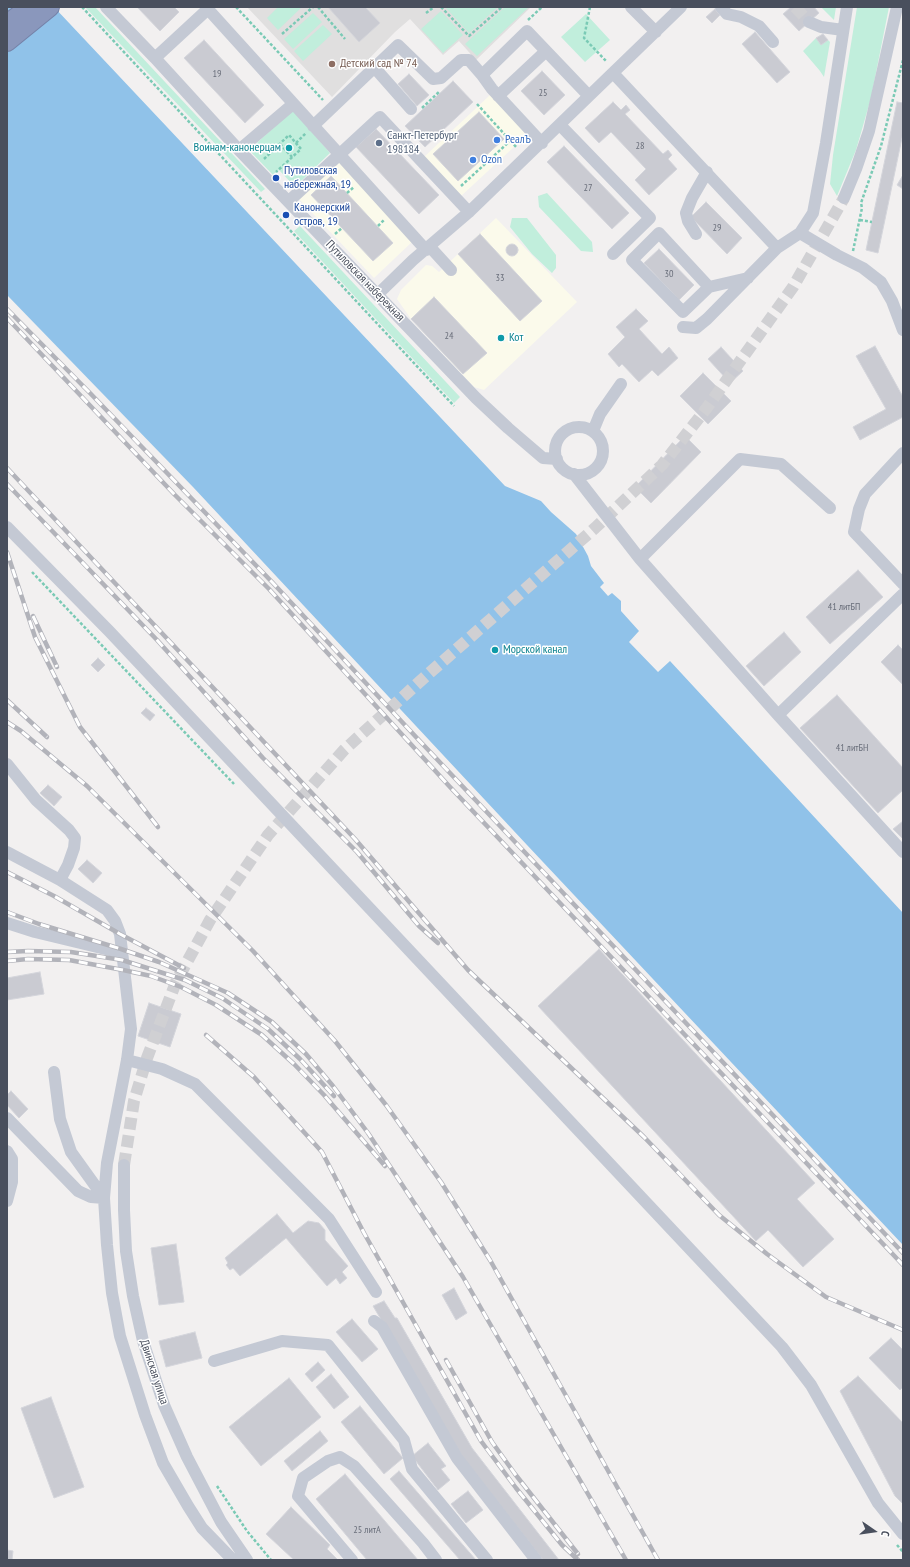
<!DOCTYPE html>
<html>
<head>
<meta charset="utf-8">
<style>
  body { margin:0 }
  #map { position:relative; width:910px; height:1567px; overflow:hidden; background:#f2f0f0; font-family:"PT Sans Narrow",sans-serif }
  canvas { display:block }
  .frame { position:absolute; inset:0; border:8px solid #494f5d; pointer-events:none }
  .north { position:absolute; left:854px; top:1511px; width:40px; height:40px; -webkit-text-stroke:3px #fff; paint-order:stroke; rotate:103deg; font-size:11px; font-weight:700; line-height:16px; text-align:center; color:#494f5d }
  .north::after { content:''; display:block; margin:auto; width:14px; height:18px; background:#494f5d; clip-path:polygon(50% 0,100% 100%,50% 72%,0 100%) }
</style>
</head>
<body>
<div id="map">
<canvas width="910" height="1567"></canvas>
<div class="frame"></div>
<div class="north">С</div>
</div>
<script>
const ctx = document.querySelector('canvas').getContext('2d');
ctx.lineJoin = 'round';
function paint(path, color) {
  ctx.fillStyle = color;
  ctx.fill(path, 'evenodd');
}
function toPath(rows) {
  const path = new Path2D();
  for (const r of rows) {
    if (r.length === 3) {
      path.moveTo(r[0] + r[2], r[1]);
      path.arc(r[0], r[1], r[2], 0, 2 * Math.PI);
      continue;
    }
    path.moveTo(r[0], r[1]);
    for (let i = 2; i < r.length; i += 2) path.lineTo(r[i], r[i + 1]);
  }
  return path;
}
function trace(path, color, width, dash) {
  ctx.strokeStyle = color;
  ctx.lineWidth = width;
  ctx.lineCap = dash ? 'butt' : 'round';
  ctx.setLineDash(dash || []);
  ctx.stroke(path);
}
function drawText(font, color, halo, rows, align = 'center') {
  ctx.font = font + ' "PT Sans Narrow",sans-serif';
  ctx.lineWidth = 3;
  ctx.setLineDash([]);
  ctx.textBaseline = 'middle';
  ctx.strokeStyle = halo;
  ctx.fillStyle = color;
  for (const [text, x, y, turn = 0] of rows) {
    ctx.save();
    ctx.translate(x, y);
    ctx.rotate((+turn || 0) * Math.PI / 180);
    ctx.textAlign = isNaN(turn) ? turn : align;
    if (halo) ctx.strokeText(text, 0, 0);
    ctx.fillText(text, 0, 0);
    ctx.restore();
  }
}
const commercial = toPath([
  [490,95,528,134,460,197,423,158],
  [338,160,413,241,374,278,298,198],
  [496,218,577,302,484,390,474,387,411,319,397,299,401,290,426,265,432,266,439,272]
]);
const education = toPath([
  [247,7,531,7,476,60,459,41,443,55,410,19,395,32,332,97]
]);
const green = toPath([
  [85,7,95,7,265,189,261,192],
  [278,7,302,7,278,30,267,18],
  [445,7,498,7,469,33],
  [505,7,529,7,477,56,465,44],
  [821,7,836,7,834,20],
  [857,7,889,7,871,98,856,150,837,196,830,184,833,155],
  [441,11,463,35,443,53,421,29],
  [313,13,322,22,293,49,284,39],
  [586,14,610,40,585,62,561,37],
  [323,25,332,34,303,61,294,51],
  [816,38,828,40,830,42,824,77,820,71,803,51],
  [293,110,330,153,295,187,279,170,273,175,249,150],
  [547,193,592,242,593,252,581,251,539,207,538,196],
  [512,218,527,218,556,255,556,268,552,273,532,254,510,227],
  [300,226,460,397,454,403,294,231]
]);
const water = toPath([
  [7,7,54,7,505,486,541,501,551,512,576,534,588,556,591,566,604,583,600,587,608,596,612,593,621,601,621,611,639,631,629,642,658,672,670,661,903,913,903,1245,527,845,193,487,7,295]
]);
const building = toPath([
  [137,7,174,7,179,12,160,31,137,7],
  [328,7,365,7,380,23,359,42,328,7],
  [791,7,814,7,819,13,799,31,783,14,791,7],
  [715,9,720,15,712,23,706,17,715,9],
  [755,32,790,72,777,83,742,44,755,32],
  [823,34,828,40,821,45,816,38,823,34],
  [204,40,264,105,245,123,184,58,204,40],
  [542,71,565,95,544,115,521,91,542,71],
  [409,74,429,95,417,106,398,84,409,74],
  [453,81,473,102,425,147,405,126,453,81],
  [613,102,621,110,626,105,630,110,625,114,663,154,668,150,672,155,668,159,677,169,649,195,635,180,646,169,611,132,599,143,585,128,613,102],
  [897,102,903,103,903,133,878,253,866,250,897,102],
  [479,112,504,139,458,181,433,154,479,112],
  [376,129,439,195,419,214,356,147,376,129],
  [564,146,629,213,612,229,547,162,564,146],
  [903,175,903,189,897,185,903,175],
  [331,176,393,243,373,261,311,195,331,176],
  [706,202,742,238,727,254,691,217,706,202],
  [480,234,542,301,520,321,458,254,480,234],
  [512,250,6],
  [659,249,694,285,679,300,644,263,659,249],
  [434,297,487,353,463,374,411,319,434,297],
  [636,309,648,321,639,329,662,354,669,347,678,358,658,376,652,370,639,382,622,364,619,367,608,354,625,337,616,327,636,309],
  [875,346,903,397,903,417,860,440,853,427,886,409,856,356,875,346],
  [721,347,743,371,730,383,708,359,721,347],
  [703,373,731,401,708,424,680,396,703,373],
  [685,436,701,452,651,503,635,487,685,436],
  [858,570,883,597,830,644,806,617,858,570],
  [784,632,801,652,764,686,746,666,784,632],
  [898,645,903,650,903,685,881,662,898,645],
  [98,658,105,665,98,672,91,665,98,658],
  [837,695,903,768,903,790,878,813,800,728,837,695],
  [146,708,155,715,150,721,141,713,146,708],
  [48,785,62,797,54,806,40,793,48,785],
  [903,821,903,839,893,829,903,821],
  [87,860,102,873,93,883,78,869,87,860],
  [599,949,815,1183,797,1199,834,1239,803,1267,768,1230,756,1241,538,1006,599,949],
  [40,972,44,994,7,1000,7,978,40,972],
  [149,1003,181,1014,170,1047,138,1036,149,1003],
  [11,1091,28,1109,19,1118,7,1105,7,1095,11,1091],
  [277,1214,293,1233,308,1221,319,1223,325,1230,325,1240,348,1266,342,1272,347,1278,340,1284,336,1278,327,1286,286,1238,240,1276,233,1268,230,1270,226,1265,228,1263,225,1258,277,1214],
  [176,1244,184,1302,159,1305,151,1248,176,1244],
  [454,1288,467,1313,456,1320,442,1295,454,1288],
  [384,1301,395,1318,397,1318,472,1448,559,1560,543,1560,462,1456,373,1306,384,1301],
  [352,1319,378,1349,362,1362,336,1332,352,1319],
  [195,1332,202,1358,166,1367,159,1341,195,1332],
  [891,1338,903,1350,903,1387,900,1390,869,1358,891,1338],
  [318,1362,325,1370,312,1382,305,1374,318,1362],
  [331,1374,349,1397,334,1409,316,1387,331,1374],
  [858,1376,903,1423,903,1504,895,1496,840,1391,858,1376],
  [289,1378,321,1417,261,1466,229,1427,289,1378],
  [51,1397,84,1487,54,1498,21,1408,51,1397],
  [360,1406,403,1458,384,1474,341,1422,360,1406],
  [320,1431,328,1441,292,1471,284,1461,320,1431],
  [428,1443,446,1466,441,1469,450,1480,438,1490,412,1456,428,1443],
  [399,1471,476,1560,460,1560,390,1479,399,1471],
  [345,1474,418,1560,367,1560,316,1499,345,1474],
  [468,1491,483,1510,466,1523,451,1504,468,1491],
  [291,1507,330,1545,327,1549,338,1560,294,1560,266,1534,291,1507],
  [7,1550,13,1551,12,1560,7,1560,7,1550]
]);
const minorTunnel = toPath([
  [795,7,809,22],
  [124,1165,134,1101,147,1058,176,982,210,920,268,835,344,750,426,676,595,528,662,465,706,409,793,287,844,198]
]);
const path = toPath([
  [82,7,454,406],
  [236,7,323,100],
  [318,7,345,39],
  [441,7,469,36,502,7],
  [590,7,584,38,607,62],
  [426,13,434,7],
  [528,20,542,7],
  [282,34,313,7],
  [477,104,517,148],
  [422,108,440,91],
  [296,143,306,133],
  [280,144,292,157],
  [264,159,289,135,301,149,276,172],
  [461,186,510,141],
  [347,193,354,187],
  [860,220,872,222],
  [378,226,384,220],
  [335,234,342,228],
  [853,251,862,208,861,203,881,146,903,60],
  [32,572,234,784],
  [217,1486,247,1531,271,1560],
  [897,1545,903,1552]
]);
const minor = toPath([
  [106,7,155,58,239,150,476,398,508,428,543,458,557,459],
  [206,7,426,250],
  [631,7,656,32],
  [721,7,727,14,741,17,759,26,773,42],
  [809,22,821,27,843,30],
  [155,58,208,9],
  [374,67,411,109],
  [613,73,777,248,800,233,837,255,863,268,881,282,892,301,903,330],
  [482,75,527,31,589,96],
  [498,96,545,52],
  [560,125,650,218,613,254],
  [313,126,398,45,433,79,441,78,461,60,469,60,482,75,492,89,542,143],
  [239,150,293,104],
  [844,198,856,169,869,131,897,7],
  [289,201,380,117,469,212],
  [800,233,813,213,826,143,847,7],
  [696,234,688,221,686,213,692,198,707,172],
  [430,247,451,270],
  [709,287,683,312,632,260,659,233,709,287,748,278],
  [378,294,413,260,469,212,681,7],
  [683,327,696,328,707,319,777,248],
  [579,451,24],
  [593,431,600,414,621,384],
  [903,453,865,494,859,509,854,532,903,584],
  [574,474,640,559,740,459,781,464,830,508],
  [7,527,110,632,782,1347,811,1385,878,1503,903,1534],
  [640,559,778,715,903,852],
  [778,715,903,594],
  [7,764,36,800,69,830,75,838,74,848,68,865,60,880],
  [7,852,60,880,107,910,115,921,120,934,131,1029,127,1060,107,1163,104,1198,107,1245,112,1293,120,1336,145,1415,163,1463,188,1506,202,1528,232,1559,246,1560],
  [7,923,35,932,122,953],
  [127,1060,162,1069,195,1084,329,1219,376,1292],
  [54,1072,60,1119,71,1152,104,1198],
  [7,1118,78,1191,91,1197,104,1198],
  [7,1151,12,1159,12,1182,7,1201],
  [124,1165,124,1210,126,1251,133,1296,143,1341,164,1405,187,1457,221,1522,247,1560],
  [374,1321,382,1327,457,1458,536,1560],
  [214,1361,282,1341,328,1345,404,1440,412,1469,487,1560],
  [352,1560,298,1496,303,1478,328,1461,340,1457,354,1466,423,1543,436,1560]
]);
const highway = toPath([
  [7,24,29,7],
  [7,42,50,7]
]);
const rail = toPath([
  [7,309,89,392,272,582,416,737,903,1253],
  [7,318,175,495,269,589,450,787,903,1265],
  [7,468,355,839,468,970,644,1137,719,1215,767,1254,826,1297,903,1330],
  [7,484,157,640,263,758,357,852,419,926,438,943],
  [7,552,35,637,80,727,158,827],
  [33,616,57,667],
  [7,700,47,737],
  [7,722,21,731,87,786,253,951,335,1041,386,1105,441,1182,490,1260,658,1560],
  [7,872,54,896,120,934,184,968],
  [7,912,39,924,121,949,159,962,228,993,272,1022,306,1054,333,1086,368,1133,463,1277,626,1560],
  [7,952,28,951,71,952,122,960,185,980,222,998,268,1029,300,1059,334,1096],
  [7,961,28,959,69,960,123,970,151,976,181,987,216,1005,262,1035,294,1064,324,1095,385,1166],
  [206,1035,254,1077,322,1152,364,1233,481,1441,516,1488,562,1545,578,1560],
  [446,1360,492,1442,515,1474,578,1554]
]);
const markers = [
  [332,64,4,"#8d6e63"],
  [497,140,4,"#3f7fe0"],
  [379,143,4,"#5c6f8a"],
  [289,148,4,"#0f9aa8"],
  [473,160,4,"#3f7fe0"],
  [276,178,4,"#1a4fb4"],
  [286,215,4,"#1a4fb4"],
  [501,338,4,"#0f9aa8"],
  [495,650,4,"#0f9aa8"]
];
const numberNames = [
  ["19",217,74],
  ["25",543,93],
  ["28",640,146],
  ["27",588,188],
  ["29",717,228],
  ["30",669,274],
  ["33",500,278],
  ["24",449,336],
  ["41 литБП",844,607],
  ["41 литБН",852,748],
  ["25 литА",367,1530]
];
const educationNames = [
  ["Детский сад № 74",340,64]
];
const serviceNames = [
  ["Санкт-Петербург",387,136],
  ["198184",387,150]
];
const shopNames = [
  ["РеалЪ",505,140],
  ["Ozon",481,160]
];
const cultureNames = [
  ["Воинам-канонерцам",281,148,"right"],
  ["Кот",509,338],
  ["Морской канал",503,650]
];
const transitNames = [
  ["Путиловская",284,171],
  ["набережная, 19",284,185],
  ["Канонерский",294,208],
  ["остров, 19",294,222]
];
const streetNames = [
  ["Путиловская набережная",365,281,46],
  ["Двинская улица",154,1372,72]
];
paint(commercial, '#fbfaeb');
paint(education, '#e0dfdf');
paint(green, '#c1eedc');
paint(water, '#90c2e9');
paint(building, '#cacbd2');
trace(building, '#d4d5db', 1);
trace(minorTunnel, '#d0d0d3', 12, [12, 6]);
trace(highway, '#7582a8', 20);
trace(path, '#7acab5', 2.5, [3, 2]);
trace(minor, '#c4c9d4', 12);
trace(highway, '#8a97bc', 18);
trace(rail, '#b2b3ba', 4.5);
trace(rail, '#fff', 3, [9]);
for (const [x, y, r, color] of markers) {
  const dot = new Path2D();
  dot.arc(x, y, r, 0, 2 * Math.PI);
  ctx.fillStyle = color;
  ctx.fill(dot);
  trace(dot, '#fff', 1.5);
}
drawText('10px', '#696e7a', null, numberNames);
drawText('12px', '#785e54', '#fff', educationNames, 'left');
drawText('12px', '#4e5e75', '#fff', serviceNames, 'left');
drawText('12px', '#366cbe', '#fff', shopNames, 'left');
drawText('12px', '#0d838f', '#fff', cultureNames, 'left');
drawText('12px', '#164399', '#fff', transitNames, 'left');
drawText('12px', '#494f5d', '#fff', streetNames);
</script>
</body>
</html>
